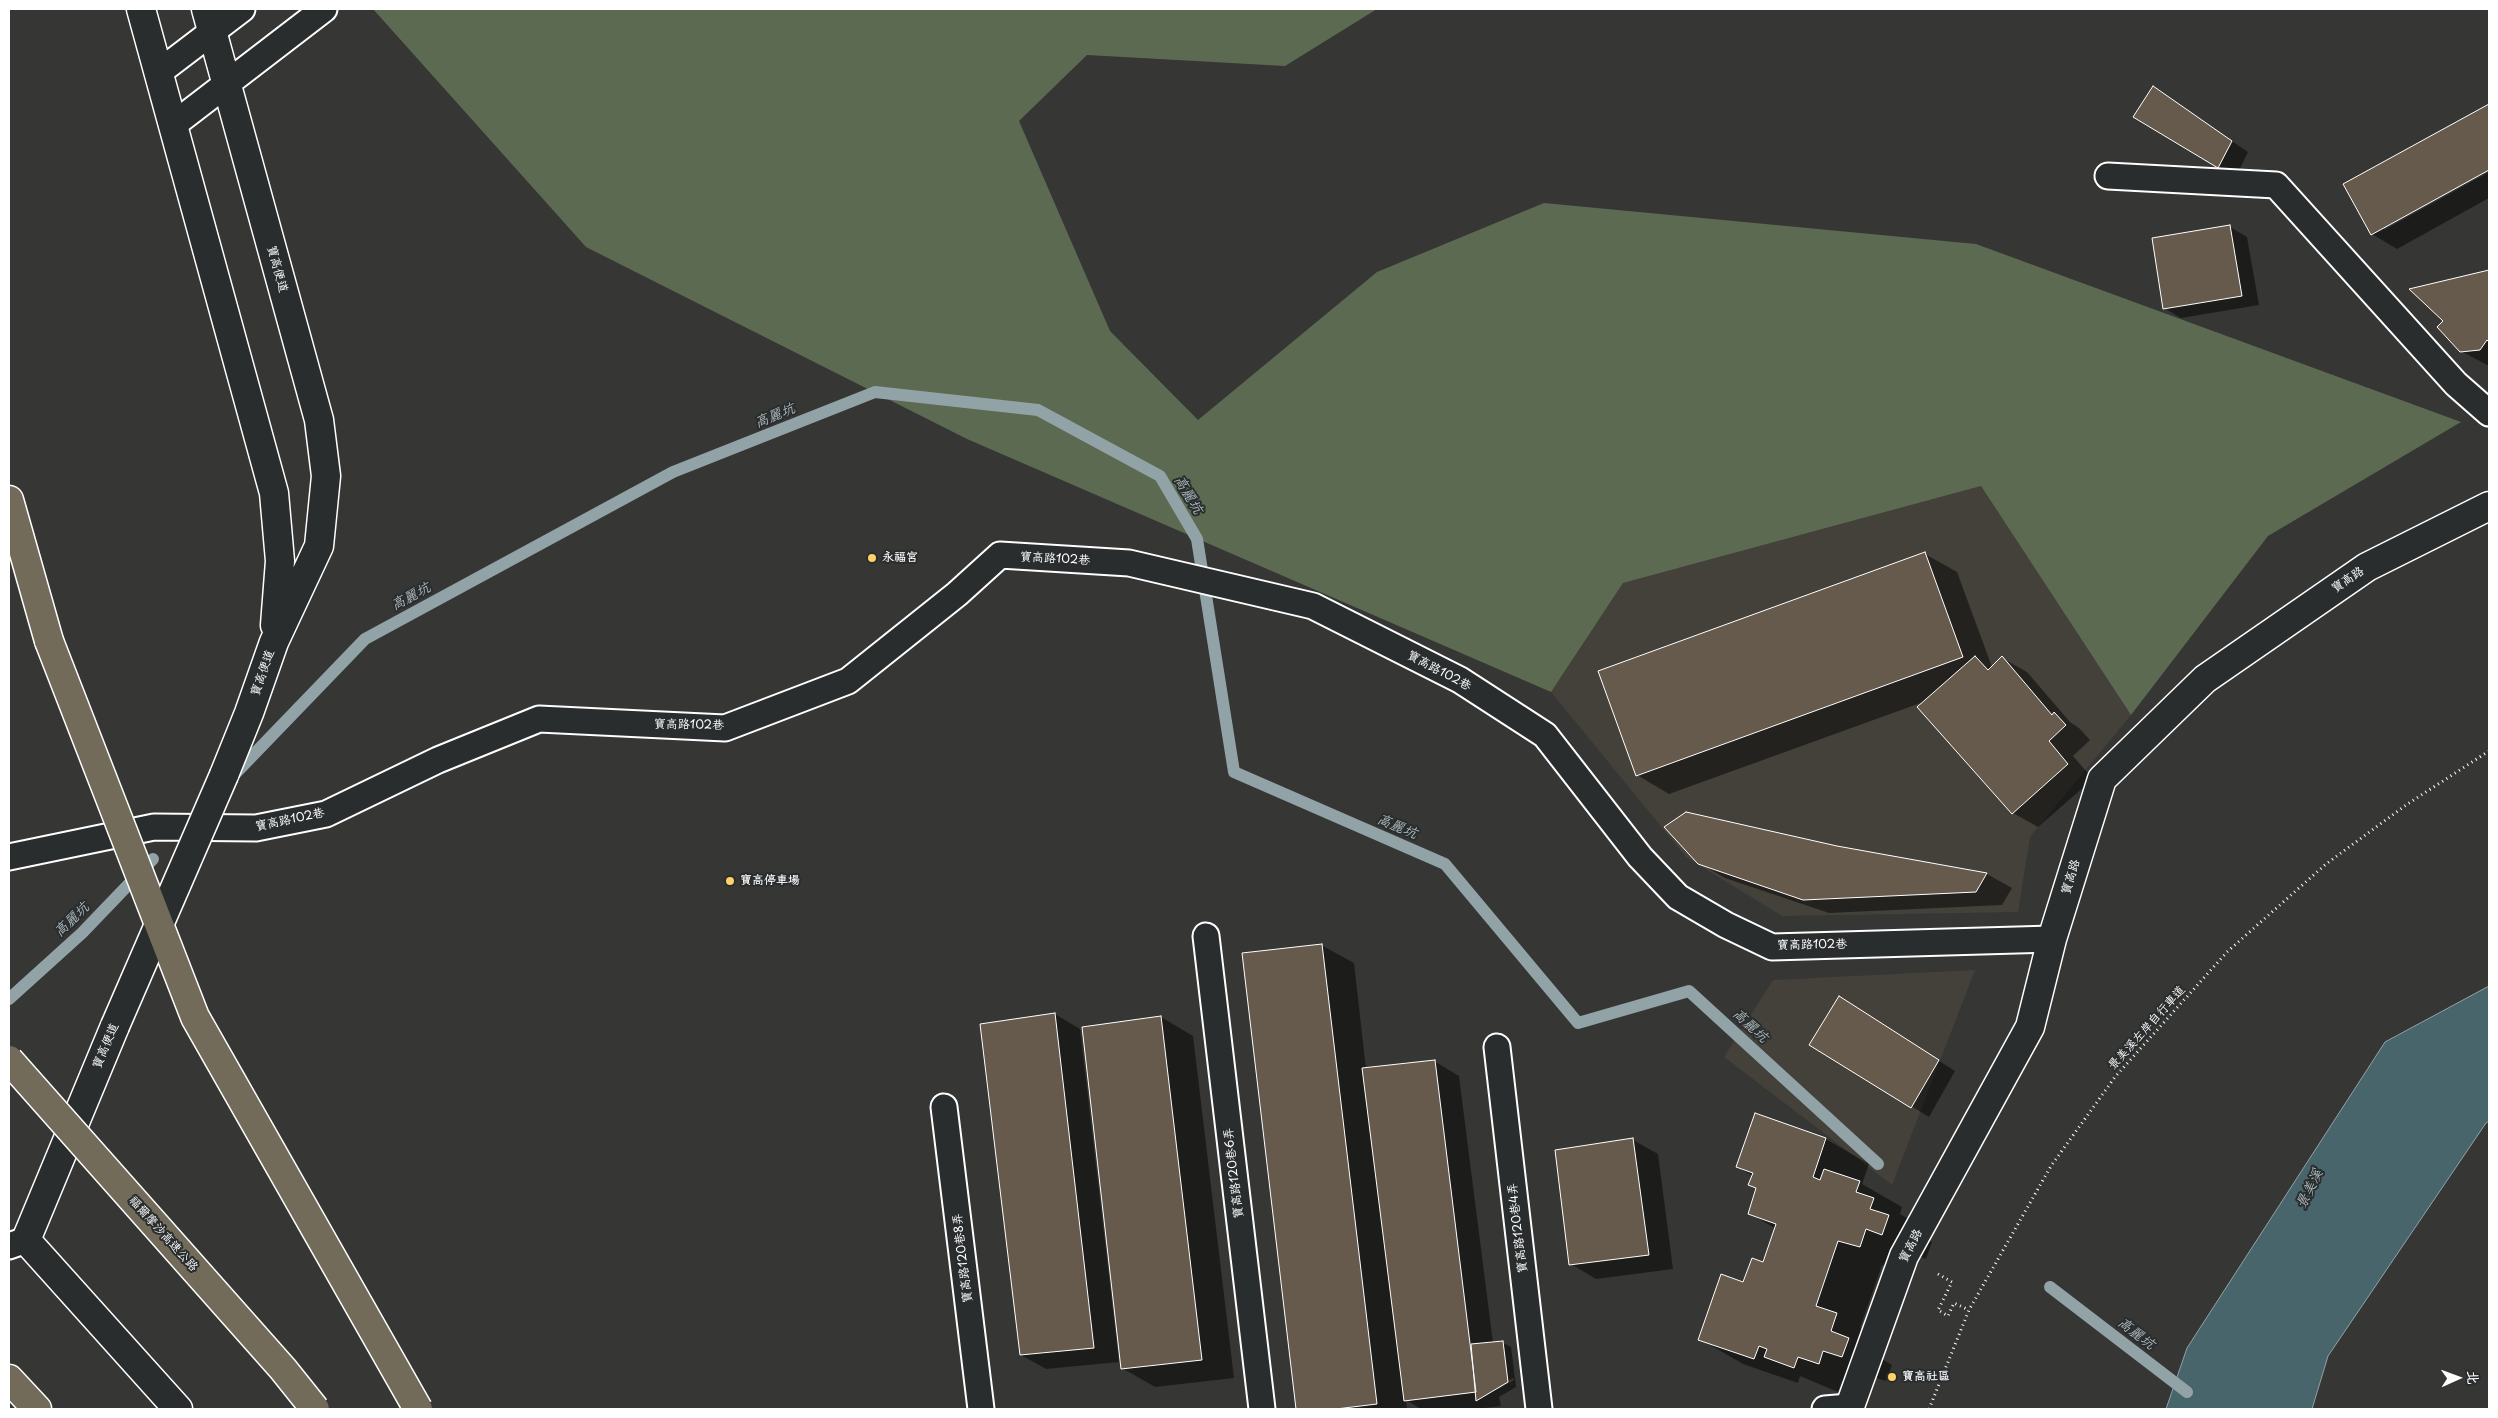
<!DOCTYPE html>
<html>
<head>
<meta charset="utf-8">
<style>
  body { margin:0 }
  #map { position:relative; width:2498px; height:1418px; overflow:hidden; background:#363634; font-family:"Playpen Sans","LXGW WenKai TC",sans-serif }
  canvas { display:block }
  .frame { position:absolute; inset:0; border:10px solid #fff; pointer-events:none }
  .north { position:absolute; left:2433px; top:1353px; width:50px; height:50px; -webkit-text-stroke:4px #2a2d2e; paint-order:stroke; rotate:88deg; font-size:14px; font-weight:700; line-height:20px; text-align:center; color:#fff }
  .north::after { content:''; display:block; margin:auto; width:18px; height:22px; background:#fff; clip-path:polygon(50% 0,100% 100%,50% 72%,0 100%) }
</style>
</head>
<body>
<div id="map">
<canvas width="2498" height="1418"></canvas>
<div class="frame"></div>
<div class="north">北</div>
</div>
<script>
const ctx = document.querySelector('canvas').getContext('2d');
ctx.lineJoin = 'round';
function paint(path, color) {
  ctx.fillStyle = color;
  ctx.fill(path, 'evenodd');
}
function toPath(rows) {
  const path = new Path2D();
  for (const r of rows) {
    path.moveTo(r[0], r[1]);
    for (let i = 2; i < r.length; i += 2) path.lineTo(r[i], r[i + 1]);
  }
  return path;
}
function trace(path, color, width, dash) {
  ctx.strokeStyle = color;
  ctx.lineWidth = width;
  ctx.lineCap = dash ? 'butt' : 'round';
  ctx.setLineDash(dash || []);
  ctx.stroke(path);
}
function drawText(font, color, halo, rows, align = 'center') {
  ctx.font = font + ' "Playpen Sans","LXGW WenKai TC",sans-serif';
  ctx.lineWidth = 4;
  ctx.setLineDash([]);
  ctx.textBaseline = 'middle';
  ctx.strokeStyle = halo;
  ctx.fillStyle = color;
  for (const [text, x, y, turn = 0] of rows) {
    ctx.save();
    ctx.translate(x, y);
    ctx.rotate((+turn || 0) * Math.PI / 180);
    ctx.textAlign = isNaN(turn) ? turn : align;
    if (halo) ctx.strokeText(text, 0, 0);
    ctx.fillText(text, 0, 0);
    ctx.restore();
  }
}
const built = toPath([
  [1981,486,2131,715,2030,837,2018,912,1782,916,1686,857,1551,692,1623,583],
  [1975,970,1892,1185,1724,1057,1773,980]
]);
const green = toPath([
  [373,9,1377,9,1285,66,1087,55,1019,121,1110,331,1198,420,1377,272,1544,203,1976,244,2461,422,2268,536,2131,715,1981,486,1623,583,1551,692,967,439,586,247]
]);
const water = toPath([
  [2489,986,2489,1121,2486,1123,2328,1356,2312,1409,2166,1409,2187,1348,2385,1042,2489,986]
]);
const shadow = toPath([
  [2153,88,2248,152,2236,177,2135,117],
  [2489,105,2489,169,2384,227,2384,230,2489,172,2489,198,2397,249,2372,234,2345,184],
  [2230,227,2247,237,2259,305,2181,318,2164,308],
  [2488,271,2489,365,2487,365,2461,351],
  [1925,554,1957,572,1992,667,2002,658,2027,672,2070,722,2079,728,2090,740,2073,756,2093,779,2038,827,2013,813,1926,701,1669,794,1637,775],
  [1837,847,1987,874,2012,888,2002,905,1829,913,1725,878,1699,863],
  [1321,945,1354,963,1366,1069,1434,1061,1459,1076,1493,1343,1503,1343,1511,1347,1516,1387,1499,1397,1501,1406,1476,1409,1421,1409,1406,1400,1407,1409,1297,1409,1243,954],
  [1513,1378,1514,1380,1498,1389,1498,1387],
  [1856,1008,1955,1071,1929,1117,1811,1044],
  [1055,1014,1080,1029,1119,1362,1046,1369,1021,1355],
  [1161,1017,1193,1036,1234,1378,1155,1387,1122,1368],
  [1756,1115,1826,1139,1869,1164,1862,1184,1902,1207,1900,1214,1917,1224,1914,1231,1932,1242,1926,1259,1909,1253,1903,1271,1882,1265,1860,1328,1879,1339,1874,1354,1892,1365,1886,1381,1867,1375,1862,1388,1842,1381,1838,1392,1800,1376,1798,1383,1743,1364,1700,1339,1744,1284,1764,1264,1776,1229,1749,1213,1757,1189,1750,1185,1753,1176,1737,1167],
  [1633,1140,1658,1154,1673,1269,1596,1279,1571,1264]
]);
const stream = toPath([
  [230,779,365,639,673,472,875,392,1038,410,1160,476,1197,539,1234,772,1445,864,1578,1023,1689,991,1878,1164],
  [9,999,82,933,153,859],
  [2050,1287,2187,1392]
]);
const building = toPath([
  [2153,86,2232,141,2218,168,2133,117,2153,86],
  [2489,104,2489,170,2371,235,2343,184,2489,104],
  [2230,225,2242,296,2163,309,2152,238,2230,225],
  [2489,270,2489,342,2487,340,2480,350,2460,352,2437,327,2443,321,2409,289,2489,270],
  [1925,552,1963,657,1636,776,1598,671,1925,552],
  [1975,656,1988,670,2002,656,2052,715,2054,712,2066,725,2049,741,2068,764,2012,814,1917,707,1975,656],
  [1686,812,1837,846,1987,873,1976,892,1803,900,1698,864,1664,827,1686,812],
  [1322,944,1377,1404,1336,1409,1296,1409,1242,953,1322,944],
  [1839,996,1939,1060,1911,1108,1809,1045,1839,996],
  [1055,1013,1094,1348,1020,1355,980,1024,1055,1013],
  [1161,1016,1202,1360,1121,1369,1082,1027,1161,1016],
  [1435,1060,1476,1392,1404,1401,1362,1068,1435,1060],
  [1755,1113,1826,1138,1813,1177,1820,1180,1824,1169,1860,1181,1856,1192,1874,1198,1870,1209,1889,1215,1882,1235,1866,1229,1860,1247,1838,1241,1816,1306,1837,1313,1831,1331,1849,1338,1842,1357,1823,1351,1819,1364,1798,1357,1794,1368,1764,1357,1767,1349,1759,1346,1754,1359,1698,1340,1721,1274,1743,1282,1752,1258,1763,1262,1776,1224,1748,1214,1756,1188,1748,1185,1753,1173,1736,1167,1755,1113],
  [1633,1138,1649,1255,1569,1265,1555,1150,1633,1138],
  [1503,1341,1508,1382,1476,1401,1471,1344,1503,1341]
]);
const path = toPath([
  [1938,1274,1952,1282,1938,1310,1948,1316,1954,1303,1969,1310],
  [1929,1409,1969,1310,2051,1166,2115,1077,2227,952,2326,864,2406,805,2489,751]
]);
const service = toPath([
  [158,73,242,9],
  [173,125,324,9],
  [2108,176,2276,185,2456,384,2489,413],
  [9,857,154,827,256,828,326,814,438,760,539,719,725,728,848,681,957,594,1000,555,1129,563,1313,606,1460,680,1545,735,1640,857,1678,897,1726,925,1772,947,2052,939],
  [1206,936,1262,1409],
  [1497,1047,1539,1409],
  [944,1107,981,1409],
  [9,1246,26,1240],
  [1825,1409,1849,1407]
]);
const minor = toPath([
  [141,9,274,493,280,561,275,625],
  [206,9,319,420,326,476,319,546,274,642,249,713,224,775],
  [115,1026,26,1240,178,1409],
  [1849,1409,1904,1256,2030,1027,2052,939,2102,779,2205,679,2367,567,2489,506]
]);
const motorway = toPath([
  [9,500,49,641],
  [9,1379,37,1409]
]);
const minorBridge = toPath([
  [115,1026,224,775]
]);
const motorwayBridge = toPath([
  [49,641,195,1017,418,1409],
  [9,1060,283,1369,315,1409]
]);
const markers = [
  [872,558,5,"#ffd166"],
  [730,881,5,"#ffd166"],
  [1892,1377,5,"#ffd166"]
];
const streetNames = [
  ["寶高便道",277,269,75],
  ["寶高路102巷",1055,559,3],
  ["寶高路",2348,580,-34],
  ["寶高路102巷",1439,671,28],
  ["寶高便道",263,673,-71],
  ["寶高路102巷",689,725,1],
  ["寶高路102巷",290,820,-12],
  ["寶高路",2071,877,-73],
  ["寶高路102巷",1812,945,-1],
  ["景美溪左岸自行車道",2147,1028,-48],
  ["寶高便道",106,1046,-67],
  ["寶高路120巷6弄",1234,1173,-97],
  ["寶高路120巷4弄",1518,1228,-97],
  ["福爾摩沙高速公路",163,1234,48],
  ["寶高路",1911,1246,-63],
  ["寶高路120巷8弄",963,1258,-97]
];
const poiNames = [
  ["永福宮",882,558],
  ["寶高停車場",740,881],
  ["寶高社區",1902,1377]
];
const waterNames = [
  ["高麗坑",775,416,-22],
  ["高麗坑",1188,495,59],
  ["高麗坑",411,597,-28],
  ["高麗坑",1397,827,23],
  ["高麗坑",72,920,-44],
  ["高麗坑",1750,1026,43],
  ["景美溪",2310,1189,-64],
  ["高麗坑",2136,1334,38]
];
paint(built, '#44413b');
paint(green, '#5d6a52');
paint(water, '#48656c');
trace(water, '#91a3a7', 1);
paint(shadow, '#0007');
trace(stream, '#91a3a7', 12);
paint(building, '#655a4c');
trace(building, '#fff', 1);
trace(service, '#fff', 29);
trace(minor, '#fff', 31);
trace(motorway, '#fff', 31);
trace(path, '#fff', 3, [1, 4]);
trace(service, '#2a2d2e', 25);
trace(minor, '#2a2d2e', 28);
trace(motorway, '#726b5a', 28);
trace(minorBridge, '#fff', 31, []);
trace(motorwayBridge, '#fff', 31, []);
trace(minorBridge, '#2a2d2e', 28);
trace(motorwayBridge, '#726b5a', 28);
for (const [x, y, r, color] of markers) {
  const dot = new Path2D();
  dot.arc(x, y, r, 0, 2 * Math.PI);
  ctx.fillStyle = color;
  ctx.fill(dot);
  trace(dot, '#2a2d2e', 2);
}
drawText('12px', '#fff', '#2a2d2e', streetNames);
drawText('bold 12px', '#fff', '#2a2d2e', poiNames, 'left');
drawText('italic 14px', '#adbabd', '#2a2d2e', waterNames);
</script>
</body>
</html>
